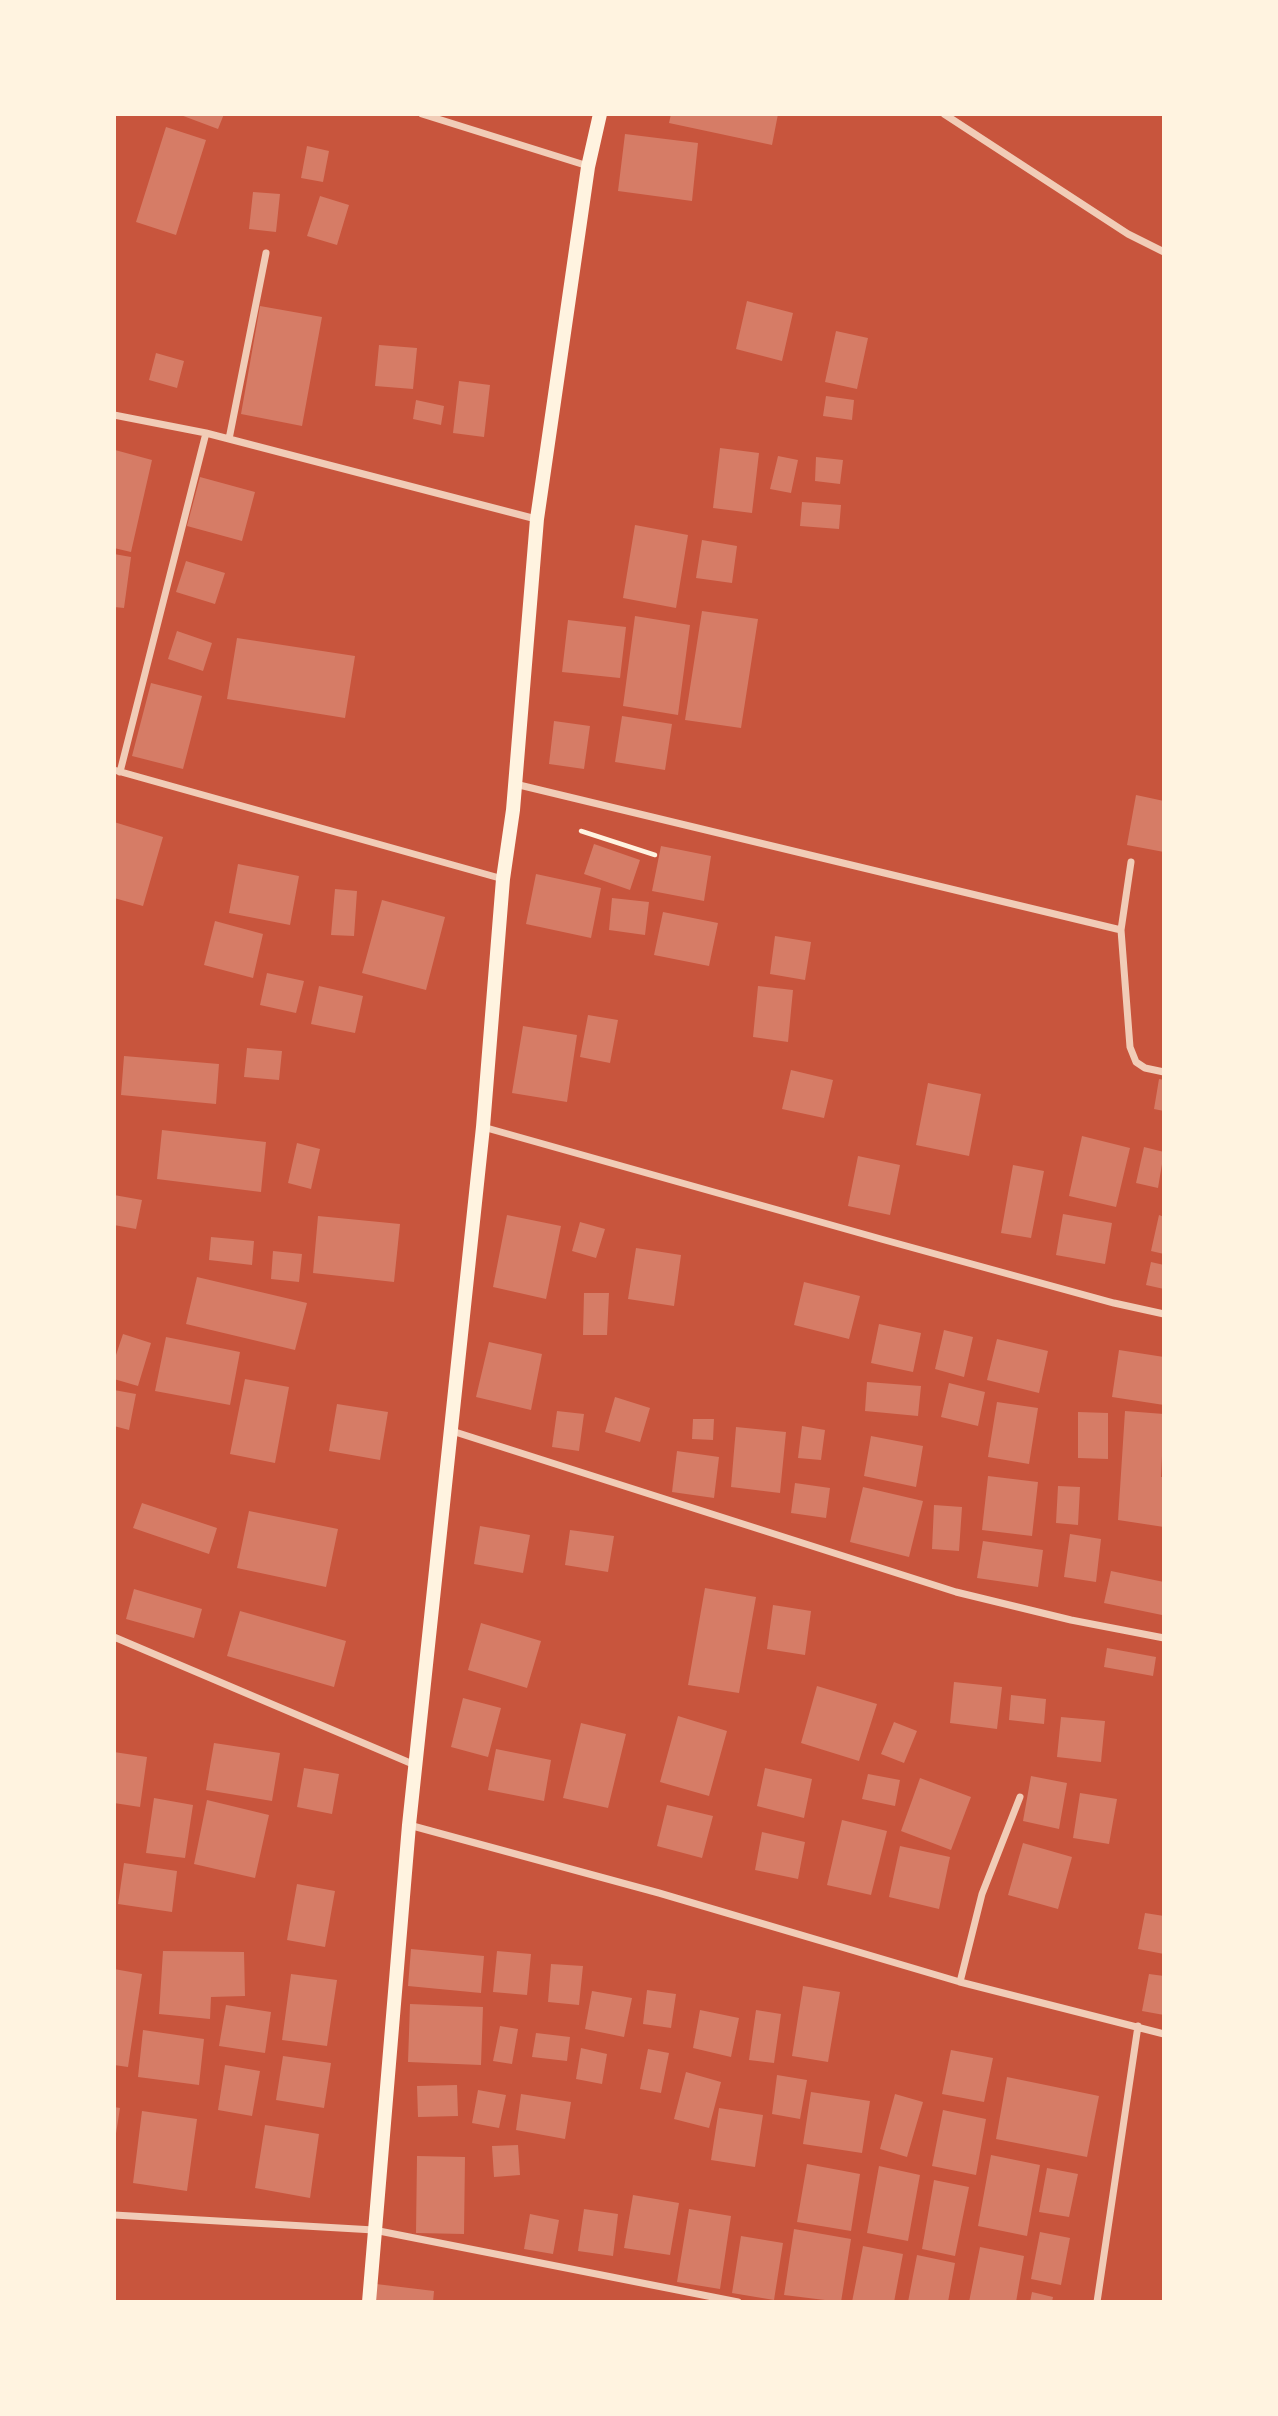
<!DOCTYPE html>
<html>
<head>
<meta charset="utf-8">
<style>
  body { margin:0 }
  #map { position:relative; width:1278px; height:2416px; overflow:hidden; background:#c8553d; font-family:"Sofia Sans Condensed",sans-serif }
  canvas { display:block }
  .frame { position:absolute; inset:0; border:116px solid #fff3e0; pointer-events:none }
</style>
</head>
<body>
<div id="map">
<canvas width="1278" height="2416"></canvas>
<div class="frame"></div>
</div>
<script>
const ctx = document.querySelector('canvas').getContext('2d');
ctx.lineJoin = 'round';
function paint(path, color) {
  ctx.fillStyle = color;
  ctx.fill(path, 'evenodd');
}
function toPath(rows) {
  const path = new Path2D();
  for (const r of rows) {
    path.moveTo(r[0], r[1]);
    for (let i = 2; i < r.length; i += 2) path.lineTo(r[i], r[i + 1]);
  }
  return path;
}
function trace(path, color, width, dash) {
  ctx.strokeStyle = color;
  ctx.lineWidth = width;
  ctx.lineCap = dash ? 'butt' : 'round';
  ctx.setLineDash(dash || []);
  ctx.stroke(path);
}
const building = toPath([
  [178,114,224,114,218,129],
  [671,114,778,114,772,145,669,123],
  [166,127,206,140,176,235,136,222],
  [625,134,698,143,692,201,618,191],
  [307,146,329,151,323,182,301,178],
  [253,192,280,194,276,232,249,229],
  [320,196,349,205,337,245,307,236],
  [747,301,793,313,782,361,736,349],
  [260,306,322,317,302,426,241,414],
  [836,331,868,338,857,389,825,382],
  [379,345,417,348,413,389,375,386],
  [156,353,184,361,177,388,149,380],
  [459,381,490,385,484,437,453,433],
  [826,396,854,400,852,420,823,416],
  [416,400,444,406,441,425,413,419],
  [720,448,759,453,752,513,713,508],
  [115,450,152,460,131,552,114,548],
  [778,456,798,460,791,493,770,489],
  [816,457,843,460,840,484,815,481],
  [200,477,255,492,242,541,187,526],
  [802,502,841,505,839,529,800,526],
  [635,525,688,535,676,608,623,598],
  [702,540,737,546,732,583,696,578],
  [114,554,131,557,124,608,114,607],
  [186,561,225,573,215,604,176,592],
  [702,611,758,619,741,728,685,720],
  [635,616,690,625,678,715,623,706],
  [568,620,626,627,620,678,562,672],
  [177,631,212,643,203,671,168,659],
  [237,638,355,656,345,718,227,699],
  [151,683,202,696,183,769,132,756],
  [622,716,672,724,665,770,615,762],
  [554,721,590,726,584,769,549,764],
  [1136,795,1164,801,1164,852,1127,845],
  [114,822,163,837,143,906,114,898],
  [594,844,640,860,630,890,584,874],
  [661,846,711,856,704,901,652,891],
  [238,864,299,876,290,925,229,913],
  [536,874,601,888,591,938,526,924],
  [335,889,357,891,354,936,331,935],
  [612,898,649,902,645,935,609,930],
  [382,900,445,917,426,990,362,973],
  [663,912,718,923,709,966,654,955],
  [215,921,263,934,253,978,204,965],
  [775,936,811,942,805,980,770,974],
  [267,973,304,981,296,1013,260,1005],
  [319,986,363,996,355,1033,311,1024],
  [758,986,793,990,788,1042,753,1037],
  [588,1015,618,1020,610,1063,580,1057],
  [523,1026,577,1035,567,1102,512,1093],
  [247,1048,282,1051,279,1080,244,1077],
  [124,1056,219,1064,216,1104,121,1095],
  [791,1070,833,1080,824,1118,782,1109],
  [1159,1079,1164,1080,1164,1111,1154,1109],
  [928,1083,981,1094,969,1156,916,1145],
  [162,1130,266,1142,261,1192,157,1179],
  [1082,1136,1130,1148,1116,1207,1069,1196],
  [297,1143,320,1149,311,1189,288,1183],
  [1144,1147,1164,1152,1158,1188,1136,1183],
  [858,1156,900,1165,890,1215,848,1206],
  [1013,1165,1044,1171,1031,1238,1001,1233],
  [114,1195,142,1200,136,1229,114,1225],
  [1063,1214,1112,1223,1105,1264,1056,1255],
  [507,1215,561,1226,546,1299,493,1287],
  [1159,1215,1164,1217,1164,1254,1151,1251],
  [318,1216,400,1224,394,1282,313,1273],
  [580,1222,605,1229,596,1258,572,1251],
  [211,1237,254,1241,252,1265,209,1260],
  [636,1248,681,1255,674,1306,628,1299],
  [273,1251,302,1254,299,1282,271,1279],
  [1151,1262,1164,1265,1164,1289,1146,1285],
  [197,1277,307,1303,295,1350,186,1324],
  [804,1282,860,1296,849,1339,794,1325],
  [584,1293,609,1293,607,1335,583,1335],
  [879,1324,921,1333,913,1372,871,1363],
  [944,1330,973,1337,964,1377,935,1369],
  [123,1334,151,1343,138,1386,114,1379,114,1361],
  [166,1337,240,1352,230,1405,155,1391],
  [997,1339,1048,1351,1039,1393,987,1380],
  [489,1342,542,1354,531,1410,476,1397],
  [1119,1350,1164,1357,1164,1405,1112,1397],
  [245,1379,289,1387,275,1463,230,1454],
  [867,1382,921,1386,918,1416,865,1411],
  [949,1383,985,1392,978,1426,941,1417],
  [114,1390,136,1394,129,1430,114,1426],
  [615,1397,650,1408,640,1442,605,1432],
  [997,1402,1038,1408,1029,1464,988,1457],
  [337,1404,388,1412,380,1460,329,1451],
  [557,1411,584,1414,579,1451,552,1447],
  [1125,1411,1164,1414,1161,1477,1164,1477,1164,1527,1118,1520],
  [1078,1412,1108,1413,1108,1459,1078,1458],
  [693,1419,714,1419,713,1440,692,1439],
  [802,1426,825,1430,821,1460,798,1458],
  [736,1427,786,1432,780,1493,731,1487],
  [871,1436,923,1446,916,1487,864,1476],
  [677,1451,719,1457,714,1498,672,1492],
  [988,1476,1038,1482,1032,1536,982,1530],
  [795,1483,830,1488,826,1518,791,1513],
  [1058,1486,1080,1487,1078,1525,1056,1523],
  [863,1487,923,1501,909,1557,850,1542],
  [142,1503,217,1528,209,1554,133,1528],
  [934,1505,962,1507,959,1551,932,1549],
  [249,1511,338,1529,326,1587,237,1568],
  [480,1526,530,1535,523,1573,474,1564],
  [570,1530,614,1536,608,1572,565,1565],
  [1070,1534,1101,1539,1096,1582,1064,1577],
  [983,1541,1043,1550,1038,1587,977,1578],
  [1111,1571,1164,1582,1162,1615,1104,1603],
  [705,1588,756,1597,739,1693,688,1685],
  [134,1589,202,1609,194,1638,126,1619],
  [773,1605,811,1611,805,1655,767,1649],
  [240,1611,346,1641,334,1687,227,1656],
  [481,1623,541,1641,527,1688,468,1670],
  [1107,1648,1156,1657,1153,1676,1104,1667],
  [954,1682,1002,1687,997,1729,950,1723],
  [817,1686,877,1704,859,1761,801,1743],
  [1011,1695,1046,1699,1044,1724,1009,1720],
  [463,1698,501,1708,488,1757,451,1747],
  [678,1716,727,1731,709,1796,660,1782],
  [1061,1717,1105,1721,1101,1762,1057,1757],
  [894,1722,917,1731,904,1763,881,1754],
  [581,1723,626,1734,608,1808,563,1798],
  [214,1743,280,1753,272,1801,206,1790],
  [496,1749,551,1760,544,1801,488,1790],
  [114,1752,147,1757,140,1807,114,1803],
  [304,1768,339,1774,332,1814,297,1807],
  [765,1768,812,1779,804,1818,757,1806],
  [868,1774,900,1780,895,1806,862,1799],
  [1031,1776,1067,1783,1059,1829,1023,1821],
  [920,1778,971,1797,951,1850,901,1831],
  [1080,1793,1117,1799,1109,1844,1073,1838],
  [154,1798,193,1805,185,1858,146,1853],
  [207,1800,269,1815,255,1878,194,1864],
  [667,1805,713,1816,702,1858,657,1846],
  [842,1820,887,1831,871,1895,827,1885],
  [762,1832,805,1842,798,1879,755,1870],
  [1023,1843,1072,1857,1058,1909,1008,1895],
  [900,1846,950,1857,939,1909,889,1897],
  [124,1863,177,1871,172,1912,118,1904],
  [297,1884,335,1891,325,1947,287,1940],
  [1145,1913,1164,1916,1164,1954,1138,1949],
  [411,1949,484,1956,481,1993,408,1986],
  [163,1951,244,1952,245,1996,211,1997,210,2019,159,2014],
  [497,1951,531,1954,527,1995,493,1992],
  [551,1964,583,1966,579,2005,548,2002],
  [114,1969,142,1974,128,2067,114,2065],
  [291,1974,337,1980,327,2046,282,2040],
  [1149,1974,1164,1976,1164,2015,1142,2011],
  [803,1986,840,1992,828,2062,792,2056],
  [647,1990,676,1994,671,2028,643,2024],
  [592,1991,632,1998,624,2037,585,2029],
  [410,2004,483,2007,481,2065,408,2062],
  [226,2005,271,2012,265,2053,219,2046],
  [700,2010,739,2018,731,2057,693,2048],
  [756,2010,781,2014,774,2063,749,2060],
  [500,2026,518,2029,512,2064,493,2061],
  [143,2030,204,2039,199,2085,138,2077],
  [536,2033,570,2037,567,2061,532,2057],
  [581,2048,607,2054,602,2084,576,2079],
  [648,2049,669,2053,661,2093,640,2089],
  [951,2050,993,2058,984,2102,942,2094],
  [283,2056,331,2063,324,2108,276,2100],
  [225,2065,260,2071,252,2116,218,2110],
  [686,2072,721,2082,709,2128,674,2119],
  [777,2075,807,2080,800,2119,772,2114],
  [1007,2077,1099,2096,1087,2157,996,2139],
  [457,2085,458,2116,418,2117,417,2086],
  [478,2090,506,2095,499,2128,472,2123],
  [811,2092,870,2101,862,2153,803,2144],
  [521,2094,571,2102,565,2139,516,2130],
  [895,2094,923,2102,907,2157,880,2149],
  [114,2107,120,2108,115,2140,114,2140],
  [719,2108,763,2115,755,2167,711,2160],
  [943,2110,986,2119,976,2175,932,2166],
  [142,2111,197,2119,187,2191,133,2183],
  [265,2125,319,2134,310,2198,255,2188],
  [518,2145,520,2175,494,2177,492,2146],
  [991,2155,1040,2165,1027,2236,978,2226],
  [417,2156,465,2157,464,2234,416,2233],
  [807,2164,860,2174,851,2231,797,2222],
  [879,2166,920,2175,908,2241,867,2233],
  [1047,2168,1078,2174,1069,2217,1039,2212],
  [934,2180,969,2187,955,2256,922,2249],
  [633,2195,679,2203,670,2255,624,2248],
  [584,2209,618,2214,613,2256,578,2251],
  [689,2209,731,2216,720,2289,677,2282],
  [530,2214,559,2220,553,2254,524,2249],
  [794,2229,851,2239,841,2302,784,2295],
  [1040,2232,1070,2238,1061,2285,1031,2279],
  [741,2236,783,2243,774,2300,732,2293],
  [863,2246,903,2254,894,2302,852,2302],
  [980,2247,1024,2256,1016,2302,969,2302],
  [917,2255,955,2263,948,2302,908,2302],
  [376,2284,434,2291,433,2302,374,2302],
  [1032,2292,1053,2297,1052,2302,1030,2302]
]);
const path = toPath([
  [581,831,655,855]
]);
const minor = toPath([
  [422,114,588,166],
  [944,114,1128,234,1164,252],
  [114,415,206,433,536,519],
  [229,439,266,253],
  [114,770,503,879],
  [120,772,206,433],
  [515,784,1121,930],
  [1131,862,1121,930,1130,1047,1136,1062,1145,1068,1164,1072],
  [483,1127,881,1239,1114,1303,1164,1314],
  [452,1431,956,1592,1071,1620,1164,1638],
  [114,1637,415,1765],
  [409,1825,659,1893,960,1982,1164,2034],
  [960,1982,982,1894,1020,1797],
  [114,2215,374,2230,738,2302],
  [1097,2302,1138,2026]
]);
const secondary = toPath([
  [369,2302,409,1825,483,1127,503,879,513,810,537,519,588,167,600,114]
]);
paint(building, '#d67c66');
trace(path, '#fff3e0', 4.5);
trace(minor, '#f1ccb7', 7);
trace(secondary, '#fff3e0', 14);
</script>
</body>
</html>
